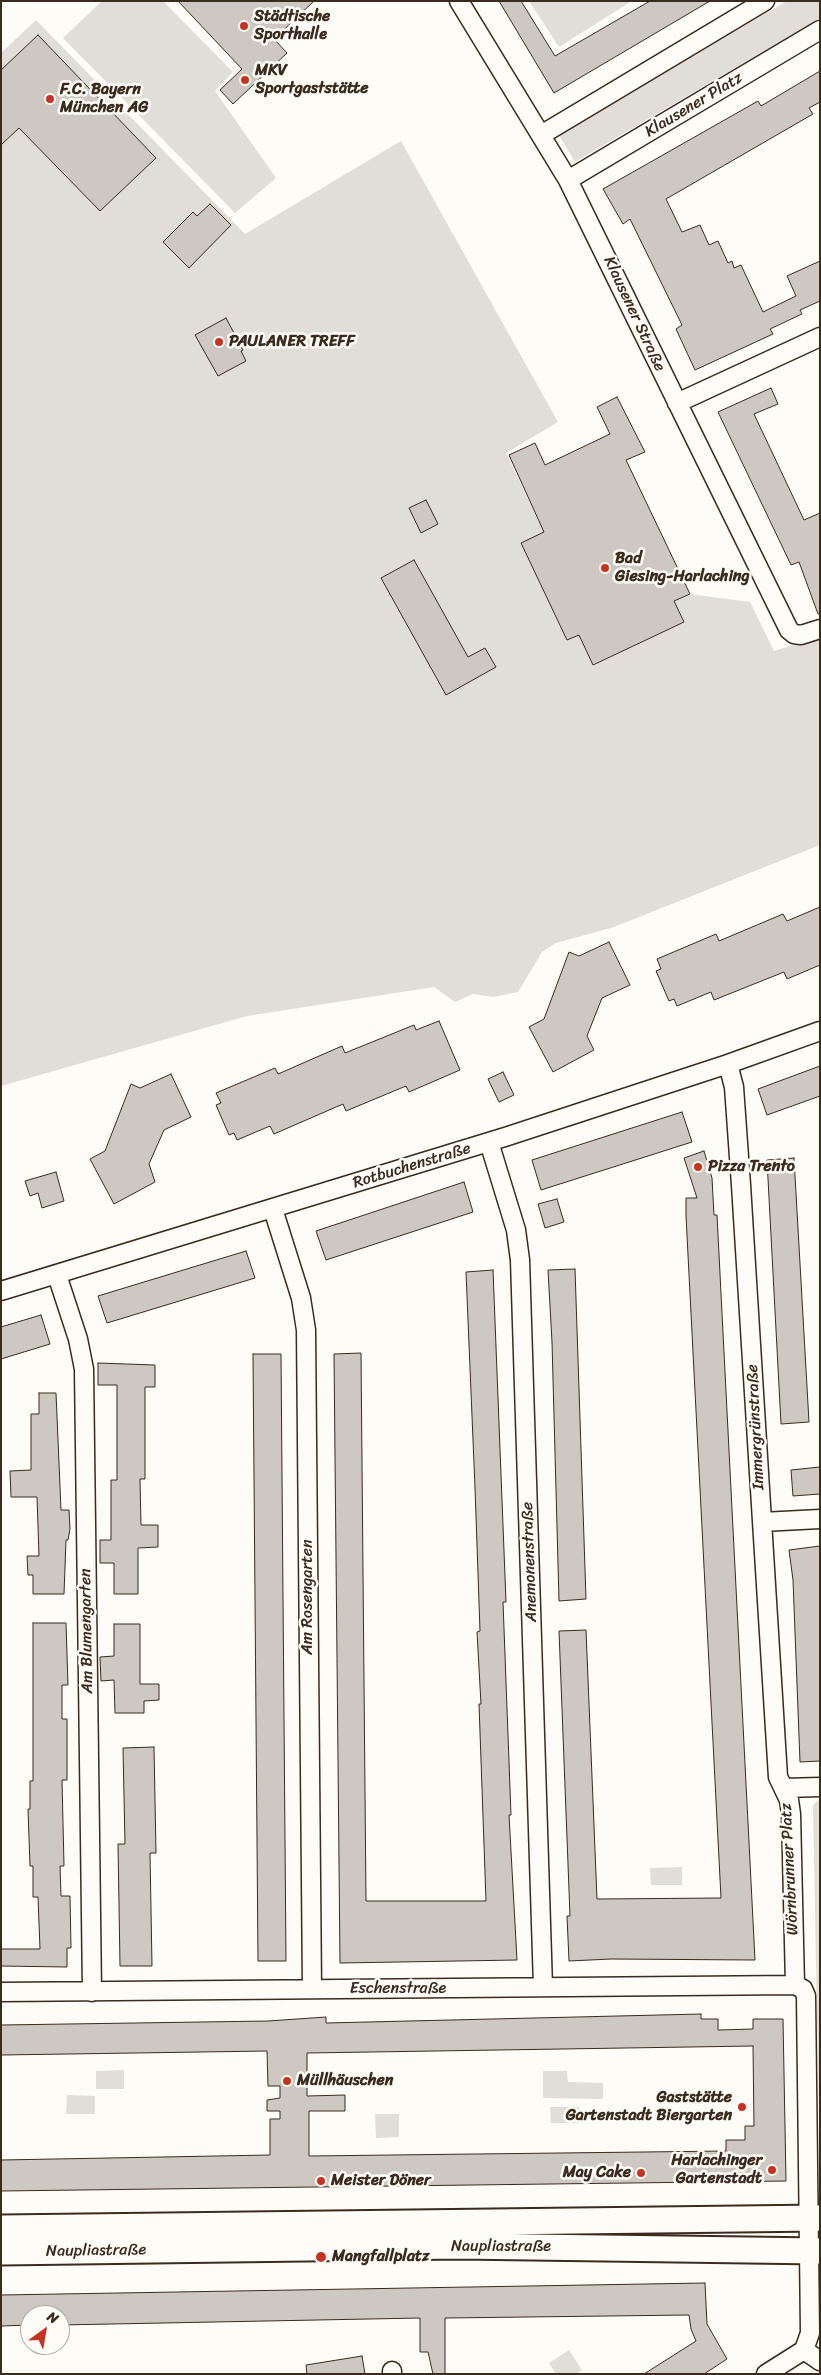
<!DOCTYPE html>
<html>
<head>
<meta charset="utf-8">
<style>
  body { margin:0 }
  #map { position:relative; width:821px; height:2375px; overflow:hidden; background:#fdfcf7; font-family:Sriracha,sans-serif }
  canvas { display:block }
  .frame { position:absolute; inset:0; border:2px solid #3b2a1e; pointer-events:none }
  .north { position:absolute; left:20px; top:2305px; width:50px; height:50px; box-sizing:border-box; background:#fdfcf7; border:1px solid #afa8a0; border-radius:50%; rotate:32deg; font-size:14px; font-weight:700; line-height:20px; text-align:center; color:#3b2a1e }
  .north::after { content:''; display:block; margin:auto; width:18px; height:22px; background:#c8321e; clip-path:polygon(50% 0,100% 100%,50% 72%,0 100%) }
</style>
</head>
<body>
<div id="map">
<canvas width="821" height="2375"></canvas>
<div class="frame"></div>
<div class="north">N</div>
</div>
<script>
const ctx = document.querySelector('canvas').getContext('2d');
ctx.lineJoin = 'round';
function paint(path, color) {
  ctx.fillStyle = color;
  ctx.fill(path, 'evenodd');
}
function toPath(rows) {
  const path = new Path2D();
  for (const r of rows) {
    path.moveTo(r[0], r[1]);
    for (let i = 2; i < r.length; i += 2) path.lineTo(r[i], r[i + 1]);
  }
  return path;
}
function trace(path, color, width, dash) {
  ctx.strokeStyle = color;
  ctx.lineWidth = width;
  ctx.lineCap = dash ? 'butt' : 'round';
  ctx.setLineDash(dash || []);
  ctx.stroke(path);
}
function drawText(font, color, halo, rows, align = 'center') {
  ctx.font = font + ' Sriracha,sans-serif';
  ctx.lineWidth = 5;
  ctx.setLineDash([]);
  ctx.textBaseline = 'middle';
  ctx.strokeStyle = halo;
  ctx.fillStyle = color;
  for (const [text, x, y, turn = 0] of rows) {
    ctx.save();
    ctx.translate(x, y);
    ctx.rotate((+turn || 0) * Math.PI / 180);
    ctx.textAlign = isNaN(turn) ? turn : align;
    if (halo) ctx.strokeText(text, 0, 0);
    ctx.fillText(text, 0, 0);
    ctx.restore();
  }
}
const green = toPath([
  [102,1,163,1,233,72,215,91,276,178,235,213,63,38],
  [529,1,632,1,559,47],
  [787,1,820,1,820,18,575,162,559,135],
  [36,20,245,234,401,141,558,422,506,453,544,532,521,543,567,640,579,635,593,665,684,622,674,601,690,594,750,602,774,651,820,637,820,845,614,927,556,943,542,952,518,992,493,997,473,994,455,1002,434,987,247,1016,1,1086,1,53],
  [820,1799,820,2170,813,1805],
  [682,1867,682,1885,651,1885,650,1868],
  [124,2070,124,2089,96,2089,96,2071],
  [543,2071,567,2071,568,2082,603,2083,603,2099,543,2098],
  [67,2095,95,2096,95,2114,66,2114],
  [550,2107,579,2107,580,2123,551,2123],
  [375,2114,399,2114,399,2137,376,2138],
  [569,2350,582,2370,576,2374,556,2374,549,2363]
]);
const building = toPath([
  [178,1,314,1,274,39,287,53,233,104,220,90,242,69,178,1],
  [499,1,521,1,555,56,650,1,710,1,554,93,499,1],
  [38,35,156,158,100,211,19,128,1,145,1,70,38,35],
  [820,71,820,102,809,108,813,114,666,199,682,232,700,225,709,245,718,241,728,263,732,261,734,268,741,265,763,312,796,296,787,276,820,261,820,301,800,310,802,314,770,329,773,334,695,370,676,329,682,325,630,219,623,224,603,189,758,101,761,106,820,71],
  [210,204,231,225,189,268,163,242,193,212,197,216,210,204],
  [226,318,243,350,241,351,246,361,218,376,195,335,226,318],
  [771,388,778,404,754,414,804,520,820,513,820,614,818,614,799,562,791,565,718,412,771,388],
  [617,397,645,452,626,460,690,594,674,601,684,622,593,665,579,635,567,640,521,543,544,532,509,455,535,443,545,465,610,434,597,407,617,397],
  [426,500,438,524,421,533,409,508,426,500],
  [414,560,468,657,485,648,496,667,446,695,381,578,414,560],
  [820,907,820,965,787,979,784,972,714,1000,711,992,677,1006,674,999,669,1001,656,971,661,969,657,959,716,934,719,941,783,914,787,921,820,907],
  [609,942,630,985,602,998,587,1036,594,1050,553,1072,529,1027,544,1019,569,952,579,956,609,942],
  [439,1021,460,1070,409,1092,406,1086,346,1111,343,1104,274,1134,270,1126,237,1140,234,1133,229,1135,216,1105,221,1103,216,1093,275,1068,278,1074,342,1046,345,1053,414,1025,416,1030,439,1021],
  [820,1066,820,1096,767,1115,758,1089,820,1066],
  [503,1072,514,1095,499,1102,488,1079,503,1072],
  [171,1074,191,1117,164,1130,149,1164,155,1182,114,1204,90,1159,105,1151,131,1084,140,1088,171,1074],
  [682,1112,692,1142,541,1190,532,1160,682,1112],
  [704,1151,712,1178,714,1215,717,1215,755,1960,611,1959,569,1961,567,1916,570,1916,559,1631,586,1630,597,1899,721,1898,686,1216,686,1198,697,1198,684,1158,704,1151],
  [794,1158,809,1422,781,1424,767,1160,794,1158],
  [56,1172,64,1201,42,1208,38,1193,30,1196,25,1181,56,1172],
  [464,1182,473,1212,326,1260,316,1231,464,1182],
  [557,1199,564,1222,545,1228,538,1204,557,1199],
  [246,1251,255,1278,107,1323,98,1296,246,1251],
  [575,1269,586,1599,559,1601,552,1342,548,1270,575,1269],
  [493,1270,506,1602,503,1602,511,1815,509,1815,517,1960,340,1963,334,1354,361,1353,366,1901,486,1901,479,1704,481,1704,477,1632,480,1631,475,1488,466,1272,493,1270],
  [41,1315,50,1344,1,1359,1,1327,41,1315],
  [253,1354,281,1354,286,1961,258,1961,253,1354],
  [98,1363,155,1365,155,1387,145,1387,145,1479,140,1479,141,1525,158,1525,158,1547,138,1548,138,1594,114,1594,114,1563,100,1563,100,1540,111,1540,111,1480,117,1480,117,1385,98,1385,98,1363],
  [39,1393,56,1393,61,1510,69,1510,70,1529,68,1540,66,1540,64,1594,33,1594,33,1575,28,1575,27,1556,39,1556,37,1497,11,1497,10,1471,31,1470,31,1414,39,1414,39,1393],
  [820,1467,820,1494,793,1496,791,1470,820,1467],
  [820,1546,820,1761,800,1762,793,1580,789,1550,820,1546],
  [33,1623,66,1623,68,1685,62,1685,62,1719,67,1719,67,1780,62,1780,64,1866,60,1866,61,1896,70,1896,71,1948,67,1948,67,1967,1,1966,1,1949,40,1949,38,1897,33,1897,33,1866,30,1866,28,1809,30,1809,30,1781,33,1781,33,1623],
  [114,1624,140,1624,140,1684,159,1684,159,1700,144,1701,144,1713,115,1713,114,1680,101,1681,100,1657,114,1656,114,1624],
  [154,1747,156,1853,150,1853,152,1966,120,1966,118,1844,125,1844,123,1748,154,1747],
  [701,2014,701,2019,718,2019,718,2030,753,2029,753,2019,783,2019,786,2181,1,2191,1,2160,270,2155,270,2119,280,2119,280,2111,267,2111,267,2100,280,2098,280,2086,268,2086,267,2051,1,2055,1,2025,268,2021,326,2017,326,2023,701,2014],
  [753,2046,754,2126,745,2126,745,2140,726,2140,726,2151,309,2156,309,2111,345,2111,345,2095,307,2096,307,2053,753,2046],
  [705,2283,707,2324,727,2359,704,2374,644,2374,696,2341,691,2329,689,2315,445,2318,445,2374,433,2374,428,2352,420,2352,420,2318,60,2325,60,2315,30,2315,30,2325,1,2326,1,2295,705,2283],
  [362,2356,365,2374,307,2374,306,2365,362,2356]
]);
const street = toPath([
  [459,1,568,180,789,630,794,634,801,635,820,629],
  [541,135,765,1],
  [568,180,820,30],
  [677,403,820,337],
  [728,1064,734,1087,741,1185,778,1777,789,1800,791,1814,795,1985],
  [489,1142,516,1230,520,1260,543,1987],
  [273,1209,301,1298,306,1330,312,1989],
  [57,1275,78,1339,84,1369,92,1992],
  [1,1291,505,1137,728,1064,820,1031],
  [762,1522,820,1519],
  [784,1788,820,1787],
  [1,1992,795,1985,803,1989,806,1996,810,2333,804,2350,766,2374],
  [804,2350,820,2361],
  [392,2371,392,2374]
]);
const secondary = toPath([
  [1,2228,820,2218],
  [1,2252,459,2246,820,2251]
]);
const markers = [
  [244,26,5,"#c8321e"],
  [245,80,5,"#c8321e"],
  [50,99,5,"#c8321e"],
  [219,342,5,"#c8321e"],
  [605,568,5,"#c8321e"],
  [698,1167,5,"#c8321e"],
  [287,2081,5,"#c8321e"],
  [742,2107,5,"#c8321e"],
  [772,2170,5,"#c8321e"],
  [641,2173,5,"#c8321e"],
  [321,2181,5,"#c8321e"],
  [321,2257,6,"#c8321e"]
];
const poiNames = [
  ["Städtische",254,17],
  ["Sporthalle",254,35],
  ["MKV",255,71],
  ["Sportgaststätte",255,89],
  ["F.C. Bayern",60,90],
  ["München AG",60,108],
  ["PAULANER TREFF",229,342],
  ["Bad",615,559],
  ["Giesing-Harlaching",615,577],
  ["Pizza Trento",708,1167],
  ["Müllhäuschen",297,2081],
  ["Gaststätte",732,2098,"right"],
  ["Gartenstadt Biergarten",732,2116,"right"],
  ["Harlachinger",762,2161,"right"],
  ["Gartenstadt",762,2179,"right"],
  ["May Cake",631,2173,"right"],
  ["Meister Döner",331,2181],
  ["Mangfallplatz",332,2257]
];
const streetNames = [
  ["Klausener Platz",694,105,-31],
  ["Klausener Straße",634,314,65],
  ["Rotbuchenstraße",412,1166,-17],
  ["Immergrünstraße",756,1427,-93],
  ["Anemonenstraße",530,1562,-92],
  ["Am Rosengarten",308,1597,-90],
  ["Am Blumengarten",87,1631,-91],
  ["Wörnbrunner Platz",790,1869,-93],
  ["Eschenstraße",398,1989],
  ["Naupliastraße",501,2247],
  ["Naupliastraße",96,2251,-1]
];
paint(green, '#e1ded7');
paint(building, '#cdc8c2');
trace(building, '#3b2a1e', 1);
trace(street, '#3b2a1e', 21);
trace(secondary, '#3b2a1e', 29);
trace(street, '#fdfcf7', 18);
trace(secondary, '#fdfcf7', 25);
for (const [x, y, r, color] of markers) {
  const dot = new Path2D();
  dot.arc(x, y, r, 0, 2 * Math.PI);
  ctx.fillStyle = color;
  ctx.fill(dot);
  trace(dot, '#fdfcf7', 2);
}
drawText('bold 16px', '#3b2a1e', '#fdfcf7', poiNames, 'left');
drawText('16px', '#3b2a1e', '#fdfcf7', streetNames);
</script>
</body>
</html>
